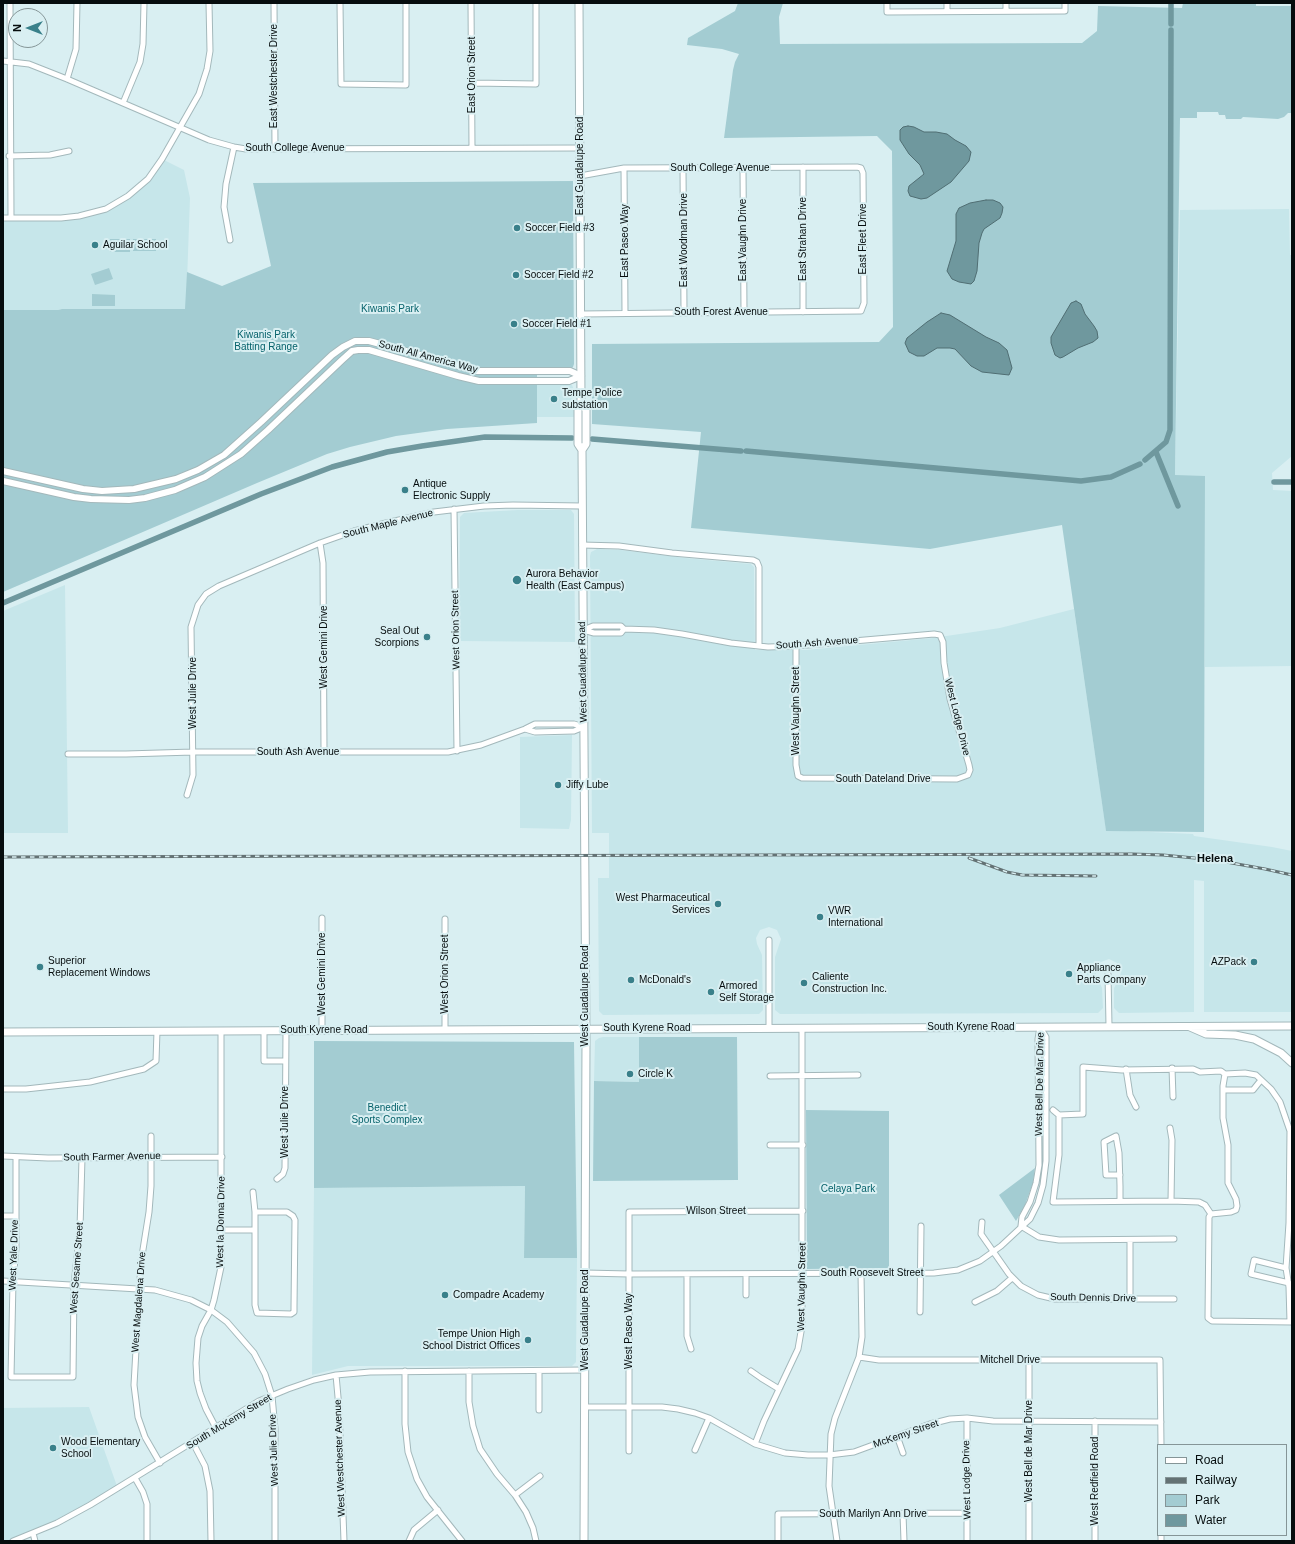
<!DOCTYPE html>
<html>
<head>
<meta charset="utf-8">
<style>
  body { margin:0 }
  #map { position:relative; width:1295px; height:1544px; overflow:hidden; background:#d9eff2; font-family:Helvetica,sans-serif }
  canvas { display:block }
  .frame { position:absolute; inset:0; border:4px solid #060d0e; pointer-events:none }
  .legend { position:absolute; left:1157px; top:1444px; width:130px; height:92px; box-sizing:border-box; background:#d9eff2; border:1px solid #859597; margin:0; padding:5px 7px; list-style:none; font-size:12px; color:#060d0e }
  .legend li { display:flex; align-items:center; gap:8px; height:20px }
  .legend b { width:20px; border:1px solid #859597 }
  .north { position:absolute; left:8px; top:8px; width:40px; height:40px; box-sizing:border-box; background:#d9eff2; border:1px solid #859597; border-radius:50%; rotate:270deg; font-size:11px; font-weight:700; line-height:16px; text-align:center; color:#060d0e }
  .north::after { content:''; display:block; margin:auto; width:14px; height:18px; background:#39808a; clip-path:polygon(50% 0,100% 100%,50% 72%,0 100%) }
</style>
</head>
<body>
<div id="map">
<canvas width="1295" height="1544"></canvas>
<div class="frame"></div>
<ul class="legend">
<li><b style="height:5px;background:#fff"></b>Road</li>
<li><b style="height:5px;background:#647274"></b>Railway</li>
<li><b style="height:11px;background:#a3ccd2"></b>Park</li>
<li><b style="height:11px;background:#6f989e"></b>Water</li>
</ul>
<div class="north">N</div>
</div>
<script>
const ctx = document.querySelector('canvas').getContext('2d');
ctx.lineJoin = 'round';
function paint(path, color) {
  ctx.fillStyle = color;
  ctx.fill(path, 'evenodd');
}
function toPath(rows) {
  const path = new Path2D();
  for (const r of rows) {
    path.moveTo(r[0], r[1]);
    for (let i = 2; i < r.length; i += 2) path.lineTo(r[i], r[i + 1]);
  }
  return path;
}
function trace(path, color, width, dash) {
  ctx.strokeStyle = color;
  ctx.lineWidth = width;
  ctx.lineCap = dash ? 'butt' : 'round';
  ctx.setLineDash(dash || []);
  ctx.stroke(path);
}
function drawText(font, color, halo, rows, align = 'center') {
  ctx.font = font + ' Helvetica,sans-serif';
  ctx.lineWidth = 4;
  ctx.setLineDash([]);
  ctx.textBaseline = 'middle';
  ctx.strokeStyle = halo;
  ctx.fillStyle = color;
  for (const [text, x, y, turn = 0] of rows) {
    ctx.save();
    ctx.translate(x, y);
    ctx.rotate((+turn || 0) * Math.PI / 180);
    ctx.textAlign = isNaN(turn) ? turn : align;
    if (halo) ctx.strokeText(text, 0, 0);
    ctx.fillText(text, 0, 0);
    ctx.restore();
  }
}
const built = toPath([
  [162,159,184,170,190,198,186,309,62,309,58,310,3,310,3,218,61,218,106,209,148,179],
  [1289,209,1290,255,1292,255,1292,456,1272,473,1273,490,1292,491,1292,666,1205,667,1205,476,1175,476,1180,210],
  [537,385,572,385,574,390,574,417,537,417],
  [518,510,571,510,574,514,575,642,459,641,460,517,464,513],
  [597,549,621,550,685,558,751,564,754,567,754,571,755,650,806,650,933,638,1000,628,1074,609,1106,830,1193,834,1194,836,1272,847,1292,851,1292,1012,1204,1012,1204,881,1194,880,1194,1012,1119,1013,1114,1008,1114,988,1120,977,1121,971,1117,963,1109,959,1101,962,1096,969,1096,975,1102,988,1103,1008,1098,1013,780,1014,775,1010,775,957,781,939,777,930,769,927,760,930,756,938,757,944,762,955,763,1010,759,1014,603,1015,599,1011,598,878,609,878,609,833,592,833,590,556,591,552],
  [65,585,68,833,3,833,3,611],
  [572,735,571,820,569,829,520,828,520,737],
  [603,1037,639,1037,639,1082,594,1081,595,1041,599,1038],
  [525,1186,524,1258,577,1258,576,1362,572,1366,348,1366,312,1375,314,1188],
  [89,1407,118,1489,90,1505,13,1541,3,1541,3,1408]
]);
const green = toPath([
  [738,3,783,3,779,17,780,44,1082,43,1097,31,1098,6,1182,8,1183,3,1256,3,1256,6,1292,6,1292,113,1288,113,1284,117,1278,119,1243,117,1241,119,1226,119,1225,115,1219,115,1218,112,1197,112,1197,118,1180,118,1175,475,1205,476,1204,832,1106,831,1062,525,930,549,691,528,701,432,592,424,592,344,879,342,893,327,892,151,877,136,724,138,733,70,735,62,739,54,722,49,687,45,688,38,735,11],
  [573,181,574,364,573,367,570,369,537,369,537,423,447,429,396,436,350,447,327,454,257,483,3,592,3,310,58,310,62,309,185,309,187,272,222,286,271,266,253,183],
  [110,239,130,239,130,252,110,252],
  [133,239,156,239,156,251,133,251],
  [109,268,113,279,95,285,91,274],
  [92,294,115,295,115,306,92,306],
  [639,1037,737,1037,738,1180,593,1181,594,1081,639,1082],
  [314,1041,574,1042,577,1258,524,1258,525,1186,314,1188],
  [806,1110,889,1111,889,1268,807,1269],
  [1035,1168,1033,1183,1025,1205,1016,1221,999,1195]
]);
const water = toPath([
  [908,126,914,127,924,132,936,132,947,134,955,140,966,146,971,152,969,161,951,182,927,198,921,199,910,196,908,191,909,186,924,174,920,165,909,154,900,140,900,130,903,127,908,126],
  [986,200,993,200,1000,203,1003,207,1002,213,1000,218,984,229,982,233,979,243,977,271,974,281,971,284,959,282,952,279,947,271,956,241,956,214,959,208,970,203,986,200],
  [1076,301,1081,304,1085,314,1094,326,1097,331,1098,338,1093,342,1078,348,1063,357,1060,358,1055,355,1051,343,1051,337,1071,303,1076,301],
  [941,313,950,315,986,337,999,343,1007,350,1012,368,1009,375,982,372,971,366,955,349,950,348,937,348,924,356,917,356,909,352,905,343,907,338,927,322,941,313]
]);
const canal = toPath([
  [1171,24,1171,3],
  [592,439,741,451],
  [746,451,1081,481,1111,477,1140,464],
  [1156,452,1178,506],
  [1145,460,1166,442,1170,430,1171,30],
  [1274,482,1292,482],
  [3,603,261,494,332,467,387,452,422,446,485,437,572,438]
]);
const minor = toPath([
  [10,3,11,218],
  [274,3,275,149],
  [340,3,341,84,406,85,406,3],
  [471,3,472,148],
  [887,3,887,12,1065,11,1065,3],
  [947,3,947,11],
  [1006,3,1006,11],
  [3,61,29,64,67,79,209,140,234,147,246,149,580,148],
  [67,79,76,49,77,3],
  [473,83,536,84,536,3],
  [123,103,140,62,143,44,144,3],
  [9,156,50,155,69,151],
  [803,167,803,312],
  [624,168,625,313],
  [683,168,684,312],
  [743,168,744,312],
  [580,176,624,168,857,167,861,168,863,173,864,303,861,311,581,314],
  [3,218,61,218,79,216,106,209,128,196,148,179,162,159,199,94,207,69,210,51,209,3],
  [230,240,224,207,226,184,234,147],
  [454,509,457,751],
  [320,543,323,563,324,751],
  [582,545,619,546,672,553,753,560,757,562,759,567,759,646],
  [583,630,593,626,621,626,624,629,654,630,682,634,731,643,768,647,796,646,934,634,940,635,943,642,944,663,950,699,969,765,970,770,968,775,957,779,802,778,798,776,796,765,796,646],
  [583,630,594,633,621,633,624,629],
  [525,729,535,732,574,731,584,727],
  [68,754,126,754,193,752,448,752,481,745,525,729,535,724,574,724,584,727],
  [187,795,193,775,191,627,198,605,206,594,219,586,320,543,354,531,386,523,434,512,484,506,513,505,582,506],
  [322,918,322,1030],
  [445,919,445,1030],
  [769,940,769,1028],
  [1108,974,1109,1026],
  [264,1031,264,1061,285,1061],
  [1172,1068,1173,1097],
  [1126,1069,1130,1095,1136,1107],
  [1225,1074,1223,1086,1223,1118,1228,1145,1228,1183,1236,1199,1237,1206,1236,1210,1231,1212,1211,1214,1209,1217,1208,1318,1212,1321,1292,1322],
  [770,1076,858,1075],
  [3,1089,26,1089,90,1082,144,1069,156,1061,157,1031],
  [1223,1090,1253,1090,1261,1080],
  [1053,1110,1059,1115,1083,1114,1083,1067,1122,1070,1193,1069,1200,1072,1221,1071,1225,1074,1245,1073,1256,1075,1271,1089,1280,1102,1290,1131,1289,1223,1286,1268,1289,1287,1290,1322],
  [1059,1115,1059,1155,1053,1202,1171,1201,1199,1202,1205,1205,1211,1214],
  [1170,1128,1172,1140,1171,1201],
  [151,1136,151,1186,149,1212,141,1262,134,1385,138,1417,145,1437,160,1463],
  [770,1145,803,1145],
  [3,1156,48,1158,222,1157],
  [16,1157,16,1248,13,1281,11,1377,73,1377,74,1285,80,1229,82,1158],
  [1120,1175,1106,1175,1104,1142,1116,1136,1119,1153,1120,1186,1120,1201],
  [277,1179,283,1174,285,1168,286,1031],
  [253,1192,255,1212,255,1305,257,1313,291,1314,294,1312,294,1307,295,1220,293,1216,287,1212,255,1212],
  [3,1216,15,1216],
  [982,1222,981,1234,1009,1274,1021,1286,1038,1295,1055,1299,1174,1299],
  [1021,1226,1022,1217,1030,1202,1036,1183,1039,1165,1038,1039,1040,1027],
  [1021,1226,1039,1237,1059,1240,1174,1239],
  [222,1230,255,1230],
  [1130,1240,1130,1299],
  [1286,1268,1254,1260,1251,1274,1289,1283],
  [585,1273,629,1274,934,1273,958,1270,980,1261,1001,1246,1030,1219,1038,1203,1043,1185,1046,1161,1046,1037,1040,1027],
  [687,1274,687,1336,691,1349],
  [3,1281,155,1290,191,1300,211,1310,227,1322,254,1353,265,1374,272,1396,275,1429,275,1541],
  [746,1295,746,1274],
  [975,1302,997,1291,1012,1278],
  [920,1312,921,1226],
  [859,1357,879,1360,1160,1360,1161,1445],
  [1029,1360,1029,1541],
  [405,1371,405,1424,408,1452,417,1479,427,1497,462,1541],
  [469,1371,469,1402,473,1426,480,1449,497,1474,515,1495,526,1512,533,1528,536,1541],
  [751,1371,761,1378,779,1389],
  [336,1375,339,1408,344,1541],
  [585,1407,662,1407,678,1409,695,1413,709,1418,755,1444,785,1453,808,1455,829,1455,854,1452,930,1424,950,1419,967,1418,993,1421,1161,1422],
  [539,1410,539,1371],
  [967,1418,967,1541],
  [1095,1421,1095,1541],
  [216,1428,206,1409,200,1393,197,1381,196,1363,198,1338,202,1326,211,1310,214,1300,221,1267,221,1031],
  [897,1436,903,1453],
  [193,1443,205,1466,210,1491,211,1541],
  [755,1444,764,1421,798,1349,802,1326,802,1028],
  [695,1450,709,1418],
  [629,1451,629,1212,803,1211],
  [135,1478,143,1492,147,1504,147,1541],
  [515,1495,540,1476],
  [903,1514,904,1541],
  [33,1533,35,1541],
  [13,1541,57,1523,90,1505,259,1401,288,1389,314,1380,336,1375,370,1372,585,1370],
  [409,1541,414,1530,438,1510],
  [778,1541,778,1514,968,1513],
  [837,1541,829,1486,831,1434,835,1418,859,1357,862,1337,861,1273],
  [1161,1541,1161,1535]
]);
const tertiary = toPath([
  [3,471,83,489,102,491,134,489,176,479,198,470,224,455,261,422,332,355,343,347,355,341,369,341,384,345,477,371,570,371,581,376],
  [3,481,74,497,91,499,129,500,145,498,175,490,205,477,241,454,268,430,342,360,352,351,358,350,369,350,458,376,479,381,569,381,581,376]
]);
const secondary = toPath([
  [579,3,581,402,578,410,578,444,582,450],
  [581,402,586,410,586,444,582,450,586,1040,584,1541],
  [1190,1027,1206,1034,1235,1035,1254,1039,1281,1053,1292,1063],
  [3,1032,1292,1026]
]);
const rail = toPath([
  [3,857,1132,854,1163,855,1215,860,1265,869,1292,875],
  [969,858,1007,872,1022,875,1096,876]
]);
const markers = [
  [517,228,4,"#39808a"],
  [95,245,4,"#39808a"],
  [516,275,4,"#39808a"],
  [514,324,4,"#39808a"],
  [554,399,4,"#39808a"],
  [405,490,4,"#39808a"],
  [517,580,5,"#39808a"],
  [427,637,4,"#39808a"],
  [558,785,4,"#39808a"],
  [718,904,4,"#39808a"],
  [820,917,4,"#39808a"],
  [1254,962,4,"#39808a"],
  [40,967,4,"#39808a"],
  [1069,974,4,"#39808a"],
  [631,980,4,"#39808a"],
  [804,983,4,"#39808a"],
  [711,992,4,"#39808a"],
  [630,1074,4,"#39808a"],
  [445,1295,4,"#39808a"],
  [528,1340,4,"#39808a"],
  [53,1448,4,"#39808a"]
];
const streetNames = [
  ["East Orion Street",472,75,-90],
  ["East Westchester Drive",274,76,-90],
  ["South College Avenue",295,148],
  ["East Guadalupe Road",580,166,-90],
  ["South College Avenue",720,168],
  ["East Strahan Drive",803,239,-90],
  ["East Fleet Drive",863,239,-90],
  ["East Woodman Drive",684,240,-90],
  ["East Vaughn Drive",743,240,-90],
  ["East Paseo Way",625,241,-90],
  ["South Forest Avenue",721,312],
  ["South All America Way",428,357,15],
  ["South Maple Avenue",388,524,-14],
  ["West Orion Street",456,630,-91],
  ["South Ash Avenue",817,643,-4],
  ["West Gemini Drive",324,647,-90],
  ["West Guadalupe Road",583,672,-91],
  ["West Julie Drive",193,693,-90],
  ["West Vaughn Street",796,711,-90],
  ["West Lodge Drive",957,717,76],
  ["South Ash Avenue",298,752],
  ["South Dateland Drive",883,779],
  ["West Gemini Drive",322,974,-90],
  ["West Orion Street",445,974,-90],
  ["West Guadalupe Road",585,996,-90],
  ["South Kyrene Road",971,1027],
  ["South Kyrene Road",647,1028],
  ["South Kyrene Road",324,1030],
  ["West Bell De Mar Drive",1040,1084,-89],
  ["West Julie Drive",285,1122,-90],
  ["South Farmer Avenue",112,1157,-1],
  ["Wilson Street",716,1211],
  ["West la Donna Drive",221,1222,-89],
  ["West Yale Drive",14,1255,-88],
  ["West Sesame Street",77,1268,-86],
  ["South Roosevelt Street",872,1273],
  ["West Vaughn Street",802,1287,-89],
  ["South Dennis Drive",1093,1298,1],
  ["West Magdalena Drive",139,1302,-86],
  ["West Guadalupe Road",585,1320,-90],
  ["West Paseo Way",629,1331,-90],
  ["Mitchell Drive",1010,1360],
  ["South McKemy Street",229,1422,-31],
  ["McKemy Street",906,1434,-19],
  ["West Julie Drive",274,1450,-92],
  ["West Bell de Mar Drive",1029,1451,-90],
  ["West Westchester Avenue",340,1458,-92],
  ["West Lodge Drive",967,1480,-91],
  ["West Redfield Road",1095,1481,-90],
  ["South Marilyn Ann Drive",873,1514]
];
const poiNames = [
  ["Soccer Field #3",525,228],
  ["Aguilar School",103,245],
  ["Soccer Field #2",524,275],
  ["Soccer Field #1",522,324],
  ["Tempe Police",562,393],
  ["substation",562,405],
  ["Antique",413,484],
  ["Electronic Supply",413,496],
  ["Aurora Behavior",526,574],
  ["Health (East Campus)",526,586],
  ["Seal Out",419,631,"right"],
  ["Scorpions",419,643,"right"],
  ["Jiffy Lube",566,785],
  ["West Pharmaceutical",710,898,"right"],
  ["Services",710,910,"right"],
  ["VWR",828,911],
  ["International",828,923],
  ["Superior",48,961],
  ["Replacement Windows",48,973],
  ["AZPack",1246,962,"right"],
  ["Appliance",1077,968],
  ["Parts Company",1077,980],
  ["Caliente",812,977],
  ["Construction Inc.",812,989],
  ["McDonald's",639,980],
  ["Armored",719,986],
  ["Self Storage",719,998],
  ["Circle K",638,1074],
  ["Compadre Academy",453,1295],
  ["Tempe Union High",520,1334,"right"],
  ["School District Offices",520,1346,"right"],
  ["Wood Elementary",61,1442],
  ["School",61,1454]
];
const parkNames = [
  ["Kiwanis Park",390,309],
  ["Kiwanis Park",266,335],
  ["Batting Range",266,347],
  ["Benedict",387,1108],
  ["Sports Complex",387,1120],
  ["Celaya Park",848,1189]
];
const neighbourhoodNames = [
  ["Helena",1215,859]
];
paint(built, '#c6e6ea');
paint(green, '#a3ccd2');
paint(water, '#6f989e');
trace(water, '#506e73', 1);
trace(canal, '#6f989e', 5.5);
trace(minor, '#a3b8bb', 7);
trace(tertiary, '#a3b8bb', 8);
trace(secondary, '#a3b8bb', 9);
trace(minor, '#fff', 5);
trace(tertiary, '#fff', 6);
trace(secondary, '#fff', 7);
trace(rail, '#647274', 3);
trace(rail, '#d9eff2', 1.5, [4.5]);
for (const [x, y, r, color] of markers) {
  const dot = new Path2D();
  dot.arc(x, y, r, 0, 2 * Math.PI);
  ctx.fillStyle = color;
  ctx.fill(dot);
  trace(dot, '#d9eff2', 1.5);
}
drawText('10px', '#060d0e', '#d9eff2', streetNames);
drawText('10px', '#060d0e', '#d9eff2', poiNames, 'left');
drawText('10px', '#06626b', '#d9eff2', parkNames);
drawText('bold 11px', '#060d0e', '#d9eff2', neighbourhoodNames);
</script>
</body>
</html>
